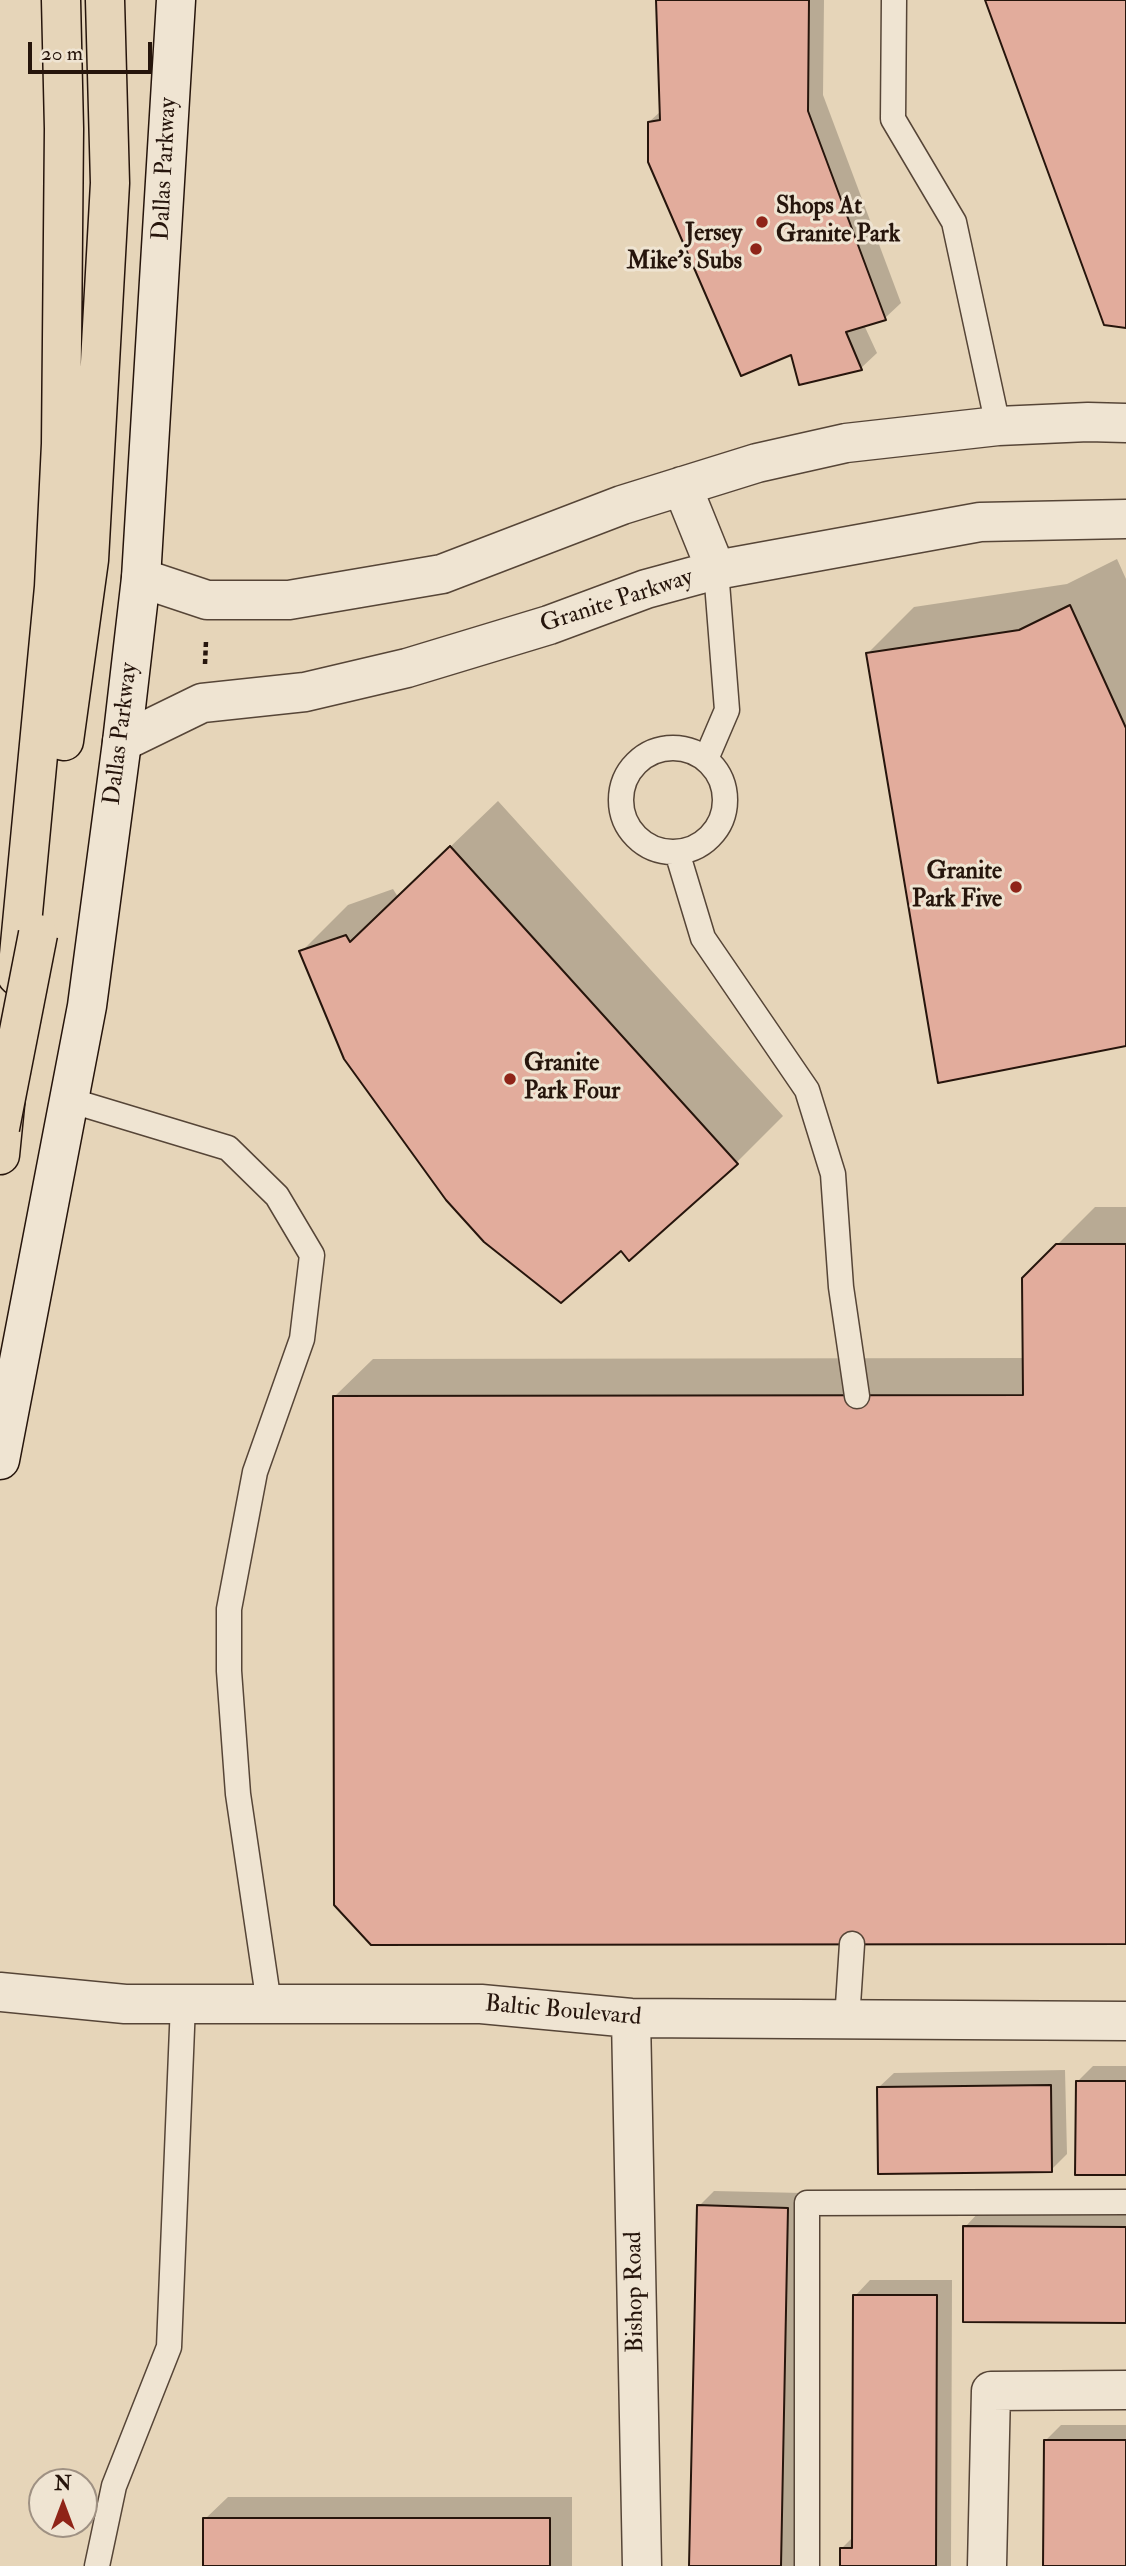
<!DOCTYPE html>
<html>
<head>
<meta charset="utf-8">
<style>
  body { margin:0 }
  #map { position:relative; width:1126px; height:2566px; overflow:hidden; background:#e6d5b9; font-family:"IM FELL Double Pica",serif }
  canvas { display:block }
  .north { position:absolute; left:28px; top:2468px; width:70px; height:70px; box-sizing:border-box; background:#efe4d2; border:2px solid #9f9183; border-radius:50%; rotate:0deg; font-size:19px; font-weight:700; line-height:28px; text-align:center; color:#26150c }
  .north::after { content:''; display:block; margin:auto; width:24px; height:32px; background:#8f2418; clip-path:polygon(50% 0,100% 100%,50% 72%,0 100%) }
  .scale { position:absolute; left:28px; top:42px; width:124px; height:32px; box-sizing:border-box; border:4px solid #26150c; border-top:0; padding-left:9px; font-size:21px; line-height:24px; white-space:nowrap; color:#26150c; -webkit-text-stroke:5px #efe4d2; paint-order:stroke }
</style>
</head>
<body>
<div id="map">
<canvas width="1126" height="2566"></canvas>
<div class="north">N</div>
<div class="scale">20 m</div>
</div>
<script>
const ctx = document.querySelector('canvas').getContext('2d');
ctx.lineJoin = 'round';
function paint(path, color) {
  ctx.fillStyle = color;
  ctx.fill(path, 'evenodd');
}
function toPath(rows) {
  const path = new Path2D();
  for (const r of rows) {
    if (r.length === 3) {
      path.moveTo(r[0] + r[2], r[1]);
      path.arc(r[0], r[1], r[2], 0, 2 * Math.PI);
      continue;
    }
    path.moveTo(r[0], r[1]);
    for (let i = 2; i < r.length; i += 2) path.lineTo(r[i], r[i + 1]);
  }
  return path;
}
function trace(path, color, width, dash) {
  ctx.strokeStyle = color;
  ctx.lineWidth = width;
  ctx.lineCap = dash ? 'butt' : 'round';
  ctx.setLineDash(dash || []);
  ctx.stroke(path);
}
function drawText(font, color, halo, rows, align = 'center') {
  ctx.font = font + ' "IM FELL Double Pica",serif';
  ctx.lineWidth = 6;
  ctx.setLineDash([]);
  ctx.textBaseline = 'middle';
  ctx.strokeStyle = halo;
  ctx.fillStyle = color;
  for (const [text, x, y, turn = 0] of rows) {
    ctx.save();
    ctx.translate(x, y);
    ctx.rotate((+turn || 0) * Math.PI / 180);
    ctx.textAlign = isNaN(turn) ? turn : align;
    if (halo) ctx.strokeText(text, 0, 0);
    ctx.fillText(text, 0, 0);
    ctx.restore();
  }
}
const shadow = toPath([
  [658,0,824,0,823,95,901,303,885,318,864,325,877,353,861,368,801,383,792,353,649,122,661,111],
  [1117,559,1126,579,1126,1044,867,654,914,607,1067,584],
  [498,801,783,1116,736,1163,301,952,348,905,393,889,398,897],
  [1095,1207,1126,1207,1126,1943,335,1396,373,1359,1024,1358,1024,1278],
  [1093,2066,1126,2066,1126,2174,1077,2082],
  [1065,2070,1067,2154,1051,2170,878,2088,894,2073],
  [714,2191,803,2193,796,2566,691,2566,699,2206],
  [980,2211,1126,2212,1126,2321,965,2227],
  [870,2280,952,2280,951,2566,842,2566,842,2548,854,2536,855,2296],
  [1061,2425,1126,2425,1126,2566,1045,2566,1046,2440],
  [228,2497,572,2497,572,2566,205,2566,205,2519]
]);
const building = toPath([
  [656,0,809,0,808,111,886,320,846,332,862,370,799,385,791,355,741,376,648,162,648,122,660,120,656,0],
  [985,0,1126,0,1126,328,1104,325,985,0],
  [1070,605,1126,728,1126,1046,938,1083,866,653,1019,630,1070,605],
  [450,846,738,1164,629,1261,621,1251,561,1303,484,1242,446,1200,344,1059,299,951,346,935,350,942,450,846],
  [1056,1244,1126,1244,1126,1944,371,1945,334,1905,333,1396,1023,1395,1022,1278,1056,1244],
  [1076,2081,1126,2081,1126,2175,1075,2175,1076,2081],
  [1051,2085,1052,2172,878,2174,877,2087,1051,2085],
  [697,2205,788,2208,781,2566,689,2566,697,2205],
  [963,2226,1126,2227,1126,2323,963,2322,963,2226],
  [853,2295,937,2295,936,2566,840,2566,840,2548,852,2548,853,2295],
  [1044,2440,1126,2440,1126,2566,1043,2566,1044,2440],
  [203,2518,550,2518,550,2566,203,2566,203,2518]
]);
const path = toPath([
  [205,664,206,641]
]);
const service = toPath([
  [894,0,893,119,954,222,998,426],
  [673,800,52],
  [706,759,727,710,716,570],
  [677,852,703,938,807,1090,833,1174,841,1287,857,1396],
  [69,1100,228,1148,277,1196,312,1255,302,1339,255,1472,229,1609,229,1671,238,1794,269,2004],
  [847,2020,852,1944],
  [97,2566,114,2486,169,2347,183,2004],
  [807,2566,807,2203,1126,2202]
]);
const minor = toPath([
  [0,1992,125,2004,481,2004,631,2018,1126,2021],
  [631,2018,642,2566],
  [987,2566,991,2391,1126,2390]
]);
const tertiary = toPath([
  [682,486,716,570],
  [141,578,207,600,289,600,442,574,622,505,757,463,846,443,998,426,1088,422,1126,423],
  [122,742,202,703,305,692,407,668,549,625,646,589,716,570,980,522,1126,519]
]);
const secondary = toPath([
  [0,1460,87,1006,122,742,141,578,176,0]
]);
const motorway = toPath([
  [64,741,89,560,110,183,105,0],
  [17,976,54,587,61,444,64,129,61,0],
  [0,1155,6,1095]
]);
const motorwayBridge = toPath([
  [0,1128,38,934]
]);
const markers = [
  [762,222,7,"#8f2418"],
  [756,249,7,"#8f2418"],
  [1016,887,7,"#8f2418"],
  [510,1079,7,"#8f2418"]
];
const streetNames = [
  ["Dallas Parkway",166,169,-87],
  ["Granite Parkway",617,602,-18],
  ["Dallas Parkway",122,734,-83],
  ["Baltic Boulevard",563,2012,5],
  ["Bishop Road",636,2292,-91]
];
const poiNames = [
  ["Shops At",776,208],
  ["Granite Park",776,236],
  ["Jersey",742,235,"right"],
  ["Mike's Subs",742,263,"right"],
  ["Granite",1002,873,"right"],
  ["Park Five",1002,901,"right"],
  ["Granite",524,1065],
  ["Park Four",524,1093]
];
paint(shadow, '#0003');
paint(building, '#e2ac9c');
trace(building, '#26150c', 2);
trace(service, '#564537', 27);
trace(minor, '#564537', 41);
trace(tertiary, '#564537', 41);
trace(secondary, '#26150c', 41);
trace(motorway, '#26150c', 41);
trace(path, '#26150c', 4.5, [5, 3.5]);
trace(service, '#efe4d2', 24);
trace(minor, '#efe4d2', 38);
trace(tertiary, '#efe4d2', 38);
trace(secondary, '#efe4d2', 38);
trace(motorway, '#e6d5b9', 38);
trace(motorwayBridge, '#26150c', 41, []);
trace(motorwayBridge, '#e6d5b9', 38);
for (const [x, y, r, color] of markers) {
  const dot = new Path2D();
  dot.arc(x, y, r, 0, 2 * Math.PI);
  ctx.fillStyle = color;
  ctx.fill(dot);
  trace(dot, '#efe4d2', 2.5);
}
drawText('24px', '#26150c', '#efe4d2', streetNames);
drawText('bold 24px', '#26150c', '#efe4d2', poiNames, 'left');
</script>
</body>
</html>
